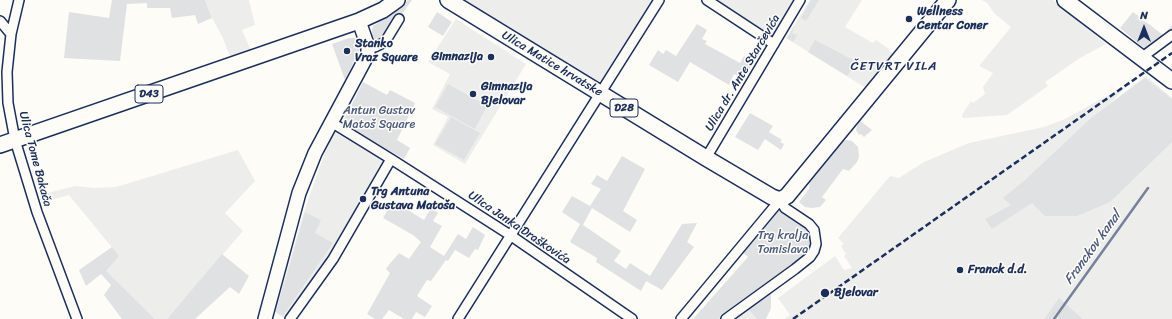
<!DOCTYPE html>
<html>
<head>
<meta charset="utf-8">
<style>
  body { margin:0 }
  #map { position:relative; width:1172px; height:319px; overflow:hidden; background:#fdfcf7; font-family:Sriracha,sans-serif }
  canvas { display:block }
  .north { position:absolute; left:1124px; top:8px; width:40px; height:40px; -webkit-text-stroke:3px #fdfcf7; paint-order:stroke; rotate:0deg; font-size:11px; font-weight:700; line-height:16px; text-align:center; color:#1b2f5e }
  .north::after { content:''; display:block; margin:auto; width:14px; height:18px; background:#1b2f5e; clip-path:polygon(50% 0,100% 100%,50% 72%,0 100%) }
</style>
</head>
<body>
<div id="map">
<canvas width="1172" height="319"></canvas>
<div class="north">N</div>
</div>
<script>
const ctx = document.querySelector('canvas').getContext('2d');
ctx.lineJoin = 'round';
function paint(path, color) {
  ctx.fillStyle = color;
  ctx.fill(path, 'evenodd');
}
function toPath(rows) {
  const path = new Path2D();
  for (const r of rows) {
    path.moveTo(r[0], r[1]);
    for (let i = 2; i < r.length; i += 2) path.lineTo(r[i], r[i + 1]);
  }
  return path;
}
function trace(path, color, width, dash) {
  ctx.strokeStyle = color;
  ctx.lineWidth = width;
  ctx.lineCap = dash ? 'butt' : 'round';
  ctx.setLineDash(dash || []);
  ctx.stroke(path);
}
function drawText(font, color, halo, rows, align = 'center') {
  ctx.font = font + ' Sriracha,sans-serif';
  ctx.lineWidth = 3;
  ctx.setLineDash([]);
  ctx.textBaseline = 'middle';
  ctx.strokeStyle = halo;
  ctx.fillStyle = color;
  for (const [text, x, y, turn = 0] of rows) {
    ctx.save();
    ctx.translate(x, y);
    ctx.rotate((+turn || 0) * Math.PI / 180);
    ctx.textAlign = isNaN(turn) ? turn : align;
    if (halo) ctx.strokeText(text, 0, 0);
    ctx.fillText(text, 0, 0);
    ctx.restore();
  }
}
const built = toPath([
  [205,0,249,0,255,25,242,30,254,57,233,65,223,38,212,18],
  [448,0,659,0,600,93],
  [707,0,800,0,774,44],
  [810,0,862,0,845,27,873,43,876,40,889,49,888,50,895,55,869,90,786,38],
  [982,0,1053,0,1106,44,1080,58,1045,82,1048,86,1007,115,963,118,962,115,971,101,973,103,985,94,983,87,993,73,979,66,1011,27,995,14,987,3],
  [456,19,526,64,465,164,433,145,448,117,432,109,450,74,428,62],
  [1146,76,1172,98,1172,319,1083,319,1059,299,1044,319,784,319,790,315,778,298,835,256,844,270,852,268,844,256,846,254,841,246,844,244,838,238,890,176,899,178,924,162,969,143,1044,127,1065,119,1130,83,1110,103],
  [333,129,385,160,325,262,283,318,275,312,303,215],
  [238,150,255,181,225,213,243,231,167,319,155,319,105,271,119,256,69,195,44,202,43,194,75,186,95,188,116,187],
  [748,309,757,319,732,319]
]);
const green = toPath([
  [112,0,205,0,212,18,198,24,195,15,172,18,170,8,147,8,147,3,127,4,120,61,64,58,69,12,109,18],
  [408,0,412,0,402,14,395,16,380,41,375,43,371,36,373,26,393,14],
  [811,0,819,0,806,21,801,18],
  [437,12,452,22,443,36,428,27],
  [1133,12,1163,35,1172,25,1172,34,1151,50,1145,49,1120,28],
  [697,24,707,30,702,39,707,41,705,44,740,63,744,56,753,62,744,79,734,74,729,85,690,62,678,82,649,65,658,50,663,54,666,50,676,56],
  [795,26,792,33,796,35,798,34,793,42,787,38],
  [349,38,355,38,357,40,360,49,345,80,332,44],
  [815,40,857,62,847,76,808,52],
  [1145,78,1172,99,1172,142,1110,202,1077,216,1045,216,1032,203,992,229,985,219,1011,205,1003,198,1025,180,1090,119],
  [363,82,387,95,390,90,415,103,397,140,410,148,404,159,342,124],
  [448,84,487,106,475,129,435,107],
  [750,113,773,126,769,132,782,140,780,142,784,144,781,150,765,139,758,150,735,137],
  [451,117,480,133,464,160,435,144],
  [859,120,872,130,864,137,861,134,859,135,856,130],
  [847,140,852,141,858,147,859,157,857,162,849,171,843,169,822,197,826,200,820,207,812,208,805,207,799,202,809,189,810,175,838,141],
  [622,156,645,169,623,211,637,220,630,232,592,208,583,225,621,251,614,261,626,269,630,263,650,276,682,224,697,223,687,242,694,247,662,290,646,281,641,291,596,262,597,258,570,242,580,224,562,212,572,196,590,206,601,189,591,184,597,175,607,181],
  [393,201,424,220,431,208,438,213,433,221,442,226,430,247,444,256,458,234,466,239,473,227,485,235,478,250,475,249,469,258,455,250,448,261,446,260,431,281,427,280,417,296,432,306,425,317,416,312,412,319,404,319,389,310,382,319,375,319,367,314,390,273,386,269,388,266,399,253,409,259,421,242,413,235,383,218],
  [779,210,806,227,811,238,812,244,807,257,719,319,693,319,748,257,742,252],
  [305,212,321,220,315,233,333,243,283,316,276,312],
  [112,247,119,256,106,271,155,319,122,319,104,295,111,285,101,274,86,286,79,270],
  [222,254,249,276,239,294,230,287,195,319,167,319],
  [771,292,771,308,766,319,757,319,748,309],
  [1059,298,1083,319,1044,319]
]);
const stream = toPath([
  [1054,319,1148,188]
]);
const street = toPath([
  [19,0,11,34,7,72,8,103,15,140,37,212,77,319],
  [707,0,774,44],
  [0,21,11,34],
  [368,47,375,47,385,42,399,19],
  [1141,58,1172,35],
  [706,158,800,0],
  [391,159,510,235,632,319],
  [290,319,333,259,391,159,331,122],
  [458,319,659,0],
  [681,319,780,200,785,208,809,224,814,230,816,244,814,251,810,257,795,269,726,319]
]);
const secondary = toPath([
  [265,319,299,193,315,153,368,54,368,47,359,21]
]);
const primary = toPath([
  [448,0,706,158,772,197,780,200,787,196,948,0],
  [1065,0,1172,81],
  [0,145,359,21,383,10,397,0]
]);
const rail = toPath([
  [793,319,1172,53]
]);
const markers = [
  [909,19,4,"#1b2f5e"],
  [347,51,4,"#1b2f5e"],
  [491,57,4,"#1b2f5e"],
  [473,94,4,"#1b2f5e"],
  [363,199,4,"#1b2f5e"],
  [960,270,4,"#1b2f5e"],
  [825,293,5,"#1b2f5e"]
];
const shields = [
  [149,94,28],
  [624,108,28]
];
const shieldNames = [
  ["D43",149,94],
  ["D28",624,108]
];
const poiNames = [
  ["Wellness",917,12],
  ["Centar Coner",917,26],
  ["Stanko",355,44],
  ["Vraz Square",355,58],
  ["Gimnazija",483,57,"right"],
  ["Gimnazija",481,87],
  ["Bjelovar",481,101],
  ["Trg Antuna",371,192],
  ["Gustava Matoša",371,206],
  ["Franck d.d.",968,270],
  ["Bjelovar",834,293]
];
const streetNames = [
  ["Ulica Matice hrvatske",552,64,31],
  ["Ulica dr. Ante Starčevića",743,73,-59],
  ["Ulica Tome Bakača",35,159,75],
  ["Ulica Janka Draškovića",519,228,34]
];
const parkNames = [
  ["Antun Gustav",379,111],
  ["Matoš Square",379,125],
  ["Trg kralja",783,236],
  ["Tomislava",783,250]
];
const neighbourhoodNames = [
  ["ČETVRT VILA",894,67]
];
const waterNames = [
  ["Franckov kanal",1093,248,-54]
];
paint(built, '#edeeec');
paint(green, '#e0e1e3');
trace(stream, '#76819c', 2.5);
trace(street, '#1b2f5e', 12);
trace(secondary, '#1b2f5e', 16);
trace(primary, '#1b2f5e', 18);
trace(street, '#fdfcf7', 9);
trace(secondary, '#fdfcf7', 13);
trace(primary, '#fdfcf7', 15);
trace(rail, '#1b2f5e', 2.5, [6, 3]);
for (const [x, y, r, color] of markers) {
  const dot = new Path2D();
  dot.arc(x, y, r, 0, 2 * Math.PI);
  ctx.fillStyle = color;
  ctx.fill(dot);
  trace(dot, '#fdfcf7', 1.5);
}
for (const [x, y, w] of shields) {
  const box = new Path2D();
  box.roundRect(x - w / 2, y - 9, w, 18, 3);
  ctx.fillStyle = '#fdfcf7';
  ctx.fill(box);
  trace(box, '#1b2f5e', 1);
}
drawText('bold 11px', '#1b2f5e', null, shieldNames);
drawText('bold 12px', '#1b2f5e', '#fdfcf7', poiNames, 'left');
drawText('12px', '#1b2f5e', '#fdfcf7', streetNames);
drawText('12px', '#4c5c7f', '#fdfcf7', parkNames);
ctx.letterSpacing = '1px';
drawText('13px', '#1b2f5e', '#fdfcf7', neighbourhoodNames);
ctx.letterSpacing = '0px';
drawText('italic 13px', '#49587d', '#fdfcf7', waterNames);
</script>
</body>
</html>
